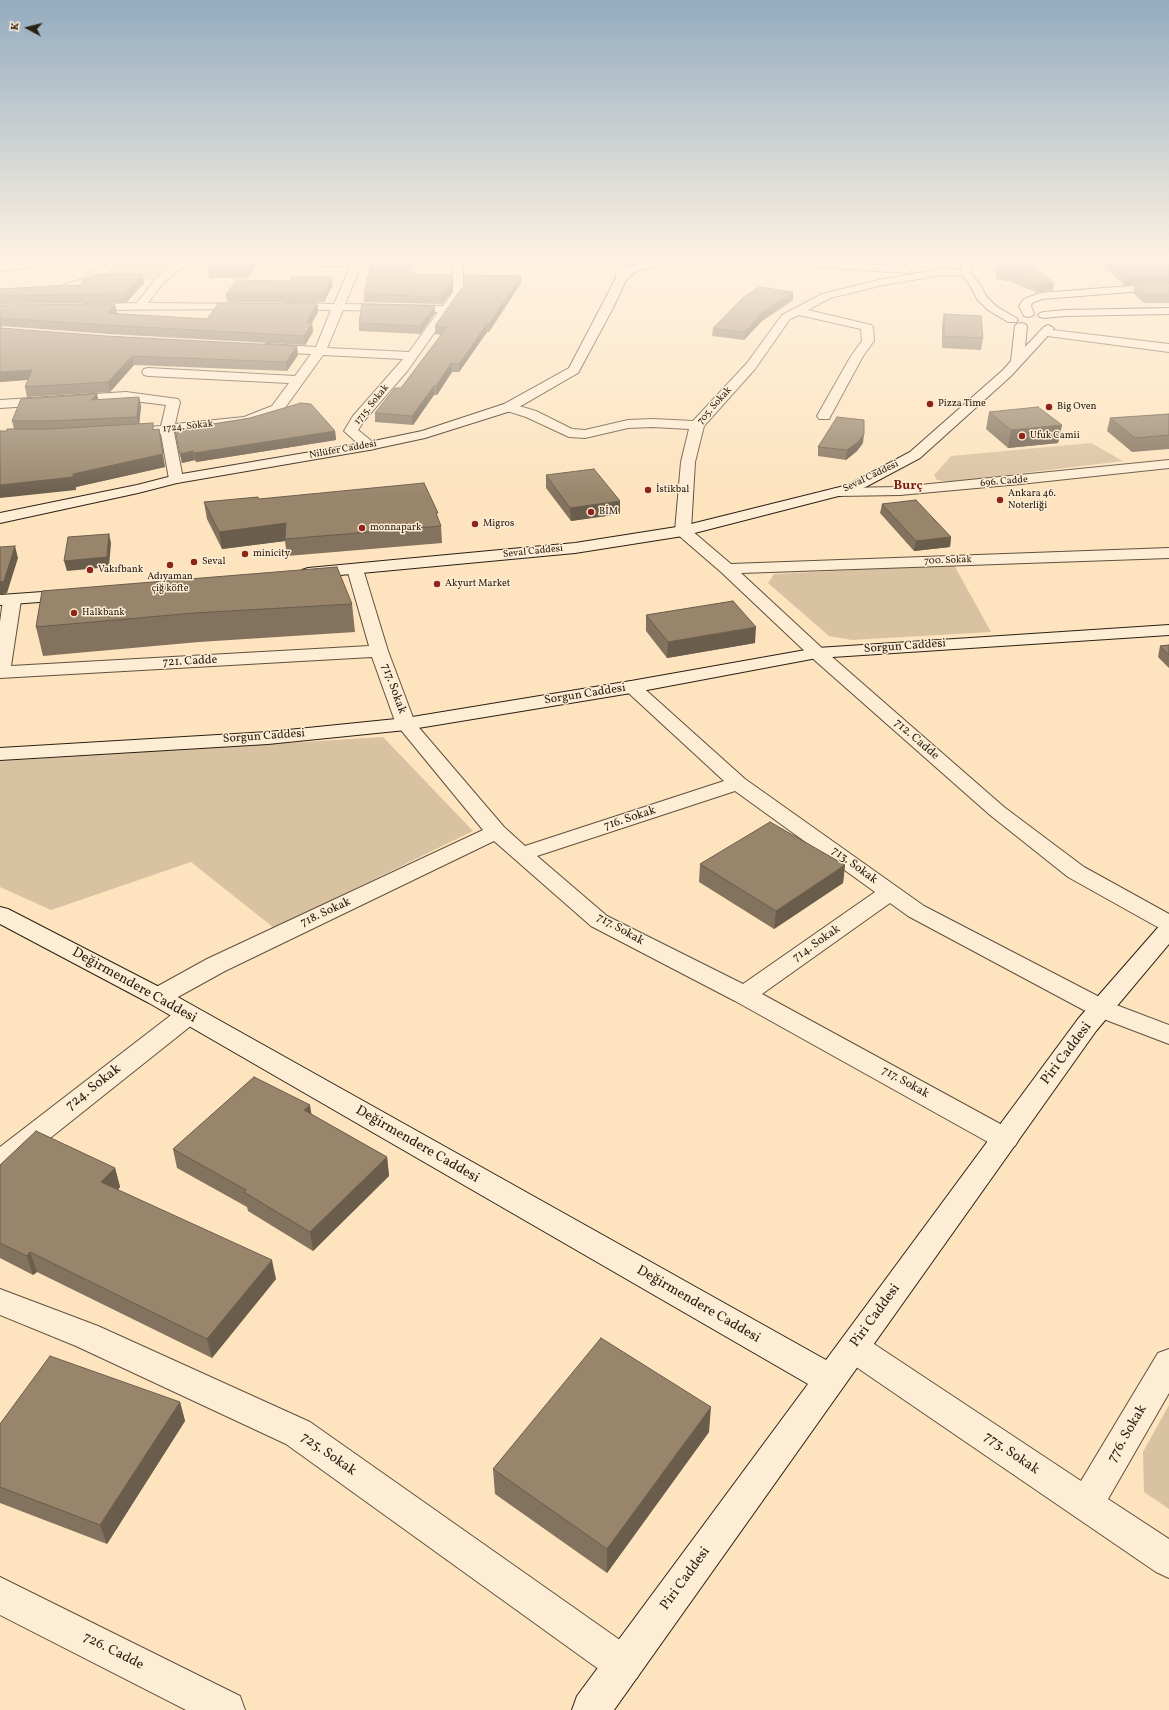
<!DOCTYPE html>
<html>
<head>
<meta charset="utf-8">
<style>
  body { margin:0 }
  #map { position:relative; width:1169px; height:1710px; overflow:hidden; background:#fde3be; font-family:Vollkorn,serif }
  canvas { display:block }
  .north { position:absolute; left:8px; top:8px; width:40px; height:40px; -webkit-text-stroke:3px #feedd5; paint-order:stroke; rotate:277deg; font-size:11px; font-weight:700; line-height:16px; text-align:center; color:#2a2014 }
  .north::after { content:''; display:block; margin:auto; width:14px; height:18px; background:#2a2014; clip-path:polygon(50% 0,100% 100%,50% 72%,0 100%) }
</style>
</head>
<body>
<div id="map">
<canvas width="1169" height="1710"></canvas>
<div class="north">K</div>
</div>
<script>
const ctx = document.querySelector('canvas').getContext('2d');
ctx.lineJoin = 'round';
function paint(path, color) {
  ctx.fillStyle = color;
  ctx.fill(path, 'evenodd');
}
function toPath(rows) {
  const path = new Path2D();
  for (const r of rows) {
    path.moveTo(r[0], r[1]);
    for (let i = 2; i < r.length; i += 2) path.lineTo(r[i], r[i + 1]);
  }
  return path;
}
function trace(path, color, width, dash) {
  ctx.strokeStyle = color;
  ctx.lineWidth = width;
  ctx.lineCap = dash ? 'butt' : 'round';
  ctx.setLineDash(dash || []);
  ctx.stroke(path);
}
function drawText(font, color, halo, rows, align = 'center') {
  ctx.font = font + ' Vollkorn,serif';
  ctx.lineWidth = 3;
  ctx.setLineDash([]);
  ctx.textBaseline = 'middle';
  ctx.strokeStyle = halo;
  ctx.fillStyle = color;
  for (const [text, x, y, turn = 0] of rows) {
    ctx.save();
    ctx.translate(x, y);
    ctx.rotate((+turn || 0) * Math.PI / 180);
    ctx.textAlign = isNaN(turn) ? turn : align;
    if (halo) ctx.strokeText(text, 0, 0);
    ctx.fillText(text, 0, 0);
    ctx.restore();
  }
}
const green = toPath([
  [131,258,180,258,155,280,103,279],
  [1091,443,1123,461,949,482,937,480,934,475,951,456],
  [954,565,991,632,852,640,829,636,768,583,774,574],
  [383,737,473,831,274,928,191,862,51,910,0,887,0,761],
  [1169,1405,1169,1509,1144,1492,1143,1452]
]);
const street = toPath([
  [51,258,82,258,77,261,0,271,0,265,51,258],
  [116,258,128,258,91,283,61,292,0,296,0,290,60,286,83,279,116,258],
  [182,258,353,260,354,258,364,258,345,304,443,306,453,292,453,258,463,258,463,292,408,370,364,421,358,430,374,443,376,446,374,449,369,450,364,449,344,431,353,416,403,359,323,355,282,412,246,425,174,432,183,479,181,482,176,483,171,482,169,479,161,434,129,437,124,436,122,433,124,430,129,429,161,426,166,405,126,400,0,408,0,400,126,392,178,399,180,402,175,424,244,417,272,406,289,383,148,376,144,375,142,372,144,369,148,368,295,376,311,354,267,352,263,351,261,348,263,345,267,344,316,347,331,310,287,309,281,306,287,303,334,304,350,266,186,265,164,282,148,303,251,304,253,306,247,309,85,310,81,309,79,307,81,305,85,304,137,303,156,278,182,258],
  [343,310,438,312,409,352,327,348,343,310],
  [617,258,627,258,626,278,625,280,617,280,616,278,617,258],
  [810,261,907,267,912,270,907,273,806,266,805,264,806,262,810,261],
  [942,269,966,270,971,273,966,276,942,275,883,285,830,298,808,310,871,325,873,327,874,341,863,356,829,419,819,419,817,416,851,356,862,341,861,329,799,315,790,319,755,369,704,426,695,462,691,530,731,564,1169,548,1169,558,741,573,823,649,1004,807,1084,867,1169,914,1169,931,1161,929,1068,877,990,815,811,657,721,572,677,534,675,531,681,462,689,429,653,427,628,428,585,438,569,437,526,417,504,410,502,407,504,404,509,403,536,411,572,429,585,430,628,420,653,419,693,421,747,363,782,315,822,294,883,279,942,269],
  [1044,329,1169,344,1169,352,1040,335,1038,333,1040,331,1044,329],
  [1169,460,1169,468,1020,484,900,495,838,496,833,495,831,492,833,489,838,488,900,487,1169,460],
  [355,564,361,566,363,569,388,651,415,723,504,827,525,846,724,781,622,687,624,683,631,681,638,683,745,779,924,906,1111,1003,1169,1025,1169,1044,1093,1015,908,916,890,903,762,994,1015,1132,1019,1139,1015,1146,1005,1149,995,1146,735,1001,591,926,494,841,225,971,167,1003,158,1005,149,1003,146,997,149,991,207,959,483,830,396,724,372,657,0,678,0,622,3,600,6,596,12,595,18,596,21,600,11,666,369,646,347,569,349,566,355,564],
  [735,791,875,892,743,984,607,916,537,856,735,791],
  [188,1006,197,1009,201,1015,197,1021,10,1170,0,1173,0,1147,179,1009,188,1006],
  [0,1289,98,1326,310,1422,637,1652,643,1665,637,1678,624,1684,611,1678,286,1444,76,1346,0,1315,0,1289],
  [854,1334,865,1338,1081,1481,1158,1353,1169,1349,1169,1393,1108,1499,1169,1539,1169,1578,1156,1572,843,1358,838,1348,843,1338,854,1334],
  [0,1577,240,1696,245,1710,186,1710,0,1615,0,1577]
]);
const secondary = toPath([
  [664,258,687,258,682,261,638,270,626,280,613,308,578,373,514,410,425,438,369,450,177,483,138,493,0,523,0,513,137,485,176,475,369,442,422,431,504,404,569,368,617,276,630,266,664,258],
  [961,258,971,258,971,273,981,286,986,296,996,306,1016,318,1018,320,1016,322,1008,322,988,310,977,299,971,287,961,273,961,258],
  [1169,283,1169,289,1042,299,1032,303,1031,306,1034,314,1032,316,1028,317,1024,316,1019,306,1024,299,1040,293,1169,283],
  [1169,308,1169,314,1065,316,1044,318,1040,317,1038,315,1040,313,1044,312,1065,310,1169,308],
  [1021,323,1025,324,1027,326,1025,347,1044,327,1048,325,1052,327,1054,329,1011,376,920,458,858,491,683,536,575,553,308,578,302,576,300,573,302,570,308,568,575,543,683,526,848,485,910,452,1003,370,1011,361,1015,326,1017,324,1021,323],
  [71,590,77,591,79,595,77,599,0,605,0,595,71,590],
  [1169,625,1169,635,817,658,631,693,406,730,268,744,0,760,0,748,268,732,406,718,631,681,817,648,1169,625],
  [0,907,8,909,167,991,826,1360,1078,1019,1161,924,1169,921,1169,944,1096,1031,614,1710,572,1710,577,1696,808,1384,149,1003,0,924,0,907]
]);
const wall = toPath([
  [836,258,891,258,890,263,836,259],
  [1000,258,1054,283,1053,290,1037,293,1012,282,995,279],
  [1127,258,1169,258,1169,282,1124,285,1106,269,1107,261,1128,259],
  [255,260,256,267,247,278,209,278,208,271],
  [143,274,144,283,126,303,0,304,0,289,81,285],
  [411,274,452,282,452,292,442,304,364,302,364,294],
  [521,276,521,283,489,332,487,332,459,372,452,372,437,395,434,395,413,425,375,422,375,413,401,388,441,335,435,334,435,326],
  [332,277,333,285,324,302,227,302,226,294,290,281],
  [1169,283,1169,303,1144,303,1133,293,1135,285],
  [793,292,793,300,762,321,744,340,712,336,713,328],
  [317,303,318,312,312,323,313,332,305,345,108,334,2,326,1,328,298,355,287,371,134,365,110,392,27,397,25,387,28,380,0,382,0,305,117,313,116,314,207,319],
  [435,313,420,334,359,331,359,323],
  [944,314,983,338,981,350,942,348,942,326],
  [97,394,98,400,139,397,141,406,139,424,154,429,165,467,76,487,76,490,7,431,14,429,12,421],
  [989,412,1062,425,1058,443,1008,448,986,429],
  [1169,414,1169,449,1132,452,1107,431,1110,418],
  [175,430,335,431,336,440,196,462,195,460,182,463],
  [863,443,857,451,846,460,818,456,818,447],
  [546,475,620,514,571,521,546,488],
  [259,499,438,520,441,526,442,543,287,556,285,541,222,549,207,519,204,502],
  [882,504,951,537,950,547,914,551,880,513],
  [42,591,352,604,355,632,199,642,43,656,36,627],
  [646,615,755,643,667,658,646,631],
  [1169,645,1169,668,1158,657,1160,646],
  [700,864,845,865,843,883,774,929,699,882],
  [311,1114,387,1157,389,1176,313,1251,248,1211,247,1207,177,1168,173,1149],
  [0,1165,115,1168,120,1187,118,1190,276,1279,212,1358,37,1272,33,1275,0,1258],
  [180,1402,185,1421,107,1544,0,1503,0,1424],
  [709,1432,607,1573,495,1494,493,1469]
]);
const shadedWall = toPath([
  [255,260,256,267,247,278,246,271],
  [143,274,144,283,126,303,125,294],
  [1169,274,1169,282,1124,285,1125,277],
  [451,275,452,292,442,304,442,297],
  [521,276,521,283,489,332,489,324],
  [332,277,333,285,324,302,323,294],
  [1054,283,1053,290,1037,293,1038,285],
  [793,292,793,300,762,321,744,340,745,332,762,313],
  [317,303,318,312,310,326,312,323,313,332,305,345,304,336,306,323],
  [115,304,117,313,108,322,107,313],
  [435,306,435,313,420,334,420,326],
  [0,318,2,326,0,328],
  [487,324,487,332,459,372,459,364],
  [297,346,298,355,287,371,286,362],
  [132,356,134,365,110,392,108,382],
  [451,363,452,372,437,395,436,386],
  [32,370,34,379,0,382,0,372],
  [434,386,434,395,413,425,412,416],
  [97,394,99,403,91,400],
  [139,397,141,406,139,426,137,417],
  [1062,425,1058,443,1008,448,1011,430],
  [159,429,165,467,76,487,76,490,0,498,0,485,73,474],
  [335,431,336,440,196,462,194,453],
  [864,434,863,443,857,451,846,460,847,450],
  [193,451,195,460,182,463,180,454],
  [620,501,620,514,571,521,570,508],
  [286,523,285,541,222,549,219,532],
  [109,534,111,543,109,567,67,571,64,561],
  [951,537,950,547,914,551,916,541],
  [15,546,18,558,7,593,0,595,0,582],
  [756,627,755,643,667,658,668,642],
  [845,865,843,883,774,929,776,911],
  [310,1105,313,1124,304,1110],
  [387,1157,389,1176,313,1251,310,1232],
  [115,1168,120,1187,106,1201,101,1182],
  [30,1252,37,1272,33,1275,27,1256],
  [272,1260,276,1279,212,1358,207,1339],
  [180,1402,185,1421,107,1544,100,1525],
  [711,1407,709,1432,607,1573,607,1549]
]);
const building = toPath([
  [372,258,410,258,411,274,451,275,451,284,442,297,364,294,372,258],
  [1000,258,1024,258,1054,283,1038,285,1014,275,996,272,1000,258],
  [1137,258,1169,258,1169,274,1125,277,1107,261,1137,258],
  [217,259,255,260,246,271,208,271,217,259],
  [98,274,143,274,125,294,0,296,0,289,81,285,83,280,98,274],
  [464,275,521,276,489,324,487,324,459,364,451,363,436,386,434,386,412,416,375,413,395,388,401,388,447,327,435,326,464,285,464,275],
  [292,277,332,277,323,294,226,294,237,280,290,281,292,277],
  [1169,283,1169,295,1146,295,1135,285,1169,283],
  [759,287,793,292,762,313,745,332,713,328,744,297,759,287],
  [219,303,317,303,306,323,312,323,304,336,106,325,0,318,0,305,115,304,107,313,207,319,219,303],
  [362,304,435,306,420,326,359,323,362,304],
  [944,314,981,316,983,338,944,336,944,314],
  [0,328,106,336,297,346,286,362,132,356,108,382,25,387,32,370,0,372,0,328],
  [97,394,91,400,139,397,137,417,50,421,12,421,21,399,97,394],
  [301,403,311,404,335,431,194,453,193,451,180,454,175,430,250,418,301,403],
  [1038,407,1062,425,1011,430,989,412,1038,407],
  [1169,414,1169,435,1135,438,1110,418,1169,414],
  [837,417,864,420,864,434,858,442,847,450,818,447,837,417],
  [153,423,153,430,159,429,163,454,73,474,73,477,0,485,0,431,7,431,7,429,49,429,153,423],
  [594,469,620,501,570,508,546,475,594,469],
  [424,483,438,513,436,513,441,526,285,539,286,523,219,532,204,502,258,497,259,499,424,483],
  [916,500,951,537,916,541,882,504,916,500],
  [109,534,107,557,64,561,68,537,109,534],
  [15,546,4,581,0,582,0,547,15,546],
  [337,567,352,604,194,613,36,627,42,591,337,567],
  [733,601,756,627,668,642,646,615,733,601],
  [1169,645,1169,655,1160,646,1169,645],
  [770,822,845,865,776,911,700,864,770,822],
  [254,1077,310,1105,304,1110,387,1157,310,1232,244,1192,246,1190,173,1149,254,1077],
  [36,1131,115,1168,101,1182,272,1260,207,1339,30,1252,27,1256,0,1243,0,1165,36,1131],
  [601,1338,711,1407,607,1549,493,1469,601,1338],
  [50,1356,180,1402,100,1525,0,1487,0,1424,50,1356]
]);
const markers = [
  [930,404,4,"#8f2418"],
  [1049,407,4,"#8f2418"],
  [1022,436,4,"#8f2418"],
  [648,490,4,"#8f2418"],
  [1000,500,4,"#8f2418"],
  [591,512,4,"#8f2418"],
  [475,524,4,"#8f2418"],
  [362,528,4,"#8f2418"],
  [245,554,4,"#8f2418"],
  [194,562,4,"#8f2418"],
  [170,565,4,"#8f2418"],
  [90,570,4,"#8f2418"],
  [437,584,4,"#8f2418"],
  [74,613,4,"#8f2418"]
];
const farPoinames = [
  ["Pizza Time",938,404],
  ["Big Oven",1057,407],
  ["Ufuk Camii",1030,436],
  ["İstikbal",656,490],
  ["Ankara 46.",1008,494],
  ["Noterliği",1008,506],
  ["BİM",599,512],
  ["Migros",483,524],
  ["monnapark",370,528],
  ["minicity",253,554],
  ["Seval",202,562],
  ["Vakıfbank",98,570],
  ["Adıyaman",170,577,"center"],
  ["çiğ köfte",170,589,"center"],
  ["Akyurt Market",445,584],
  ["Halkbank",82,613]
];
const farStreetnames = [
  ["1715. Sokak",372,405,-51],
  ["705. Sokak",715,406,-49],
  ["1724. Sokak",188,427,-6],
  ["Nilüfer Caddesi",343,450,-10],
  ["Seval Caddesi",871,477,-26],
  ["696. Cadde",1004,482,-5],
  ["Seval Caddesi",533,552,-6],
  ["700. Sokak",948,561,-2]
];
const streetNames = [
  ["Sorgun Caddesi",905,647,-4],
  ["721. Cadde",190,662,-3],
  ["717. Sokak",393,689,70],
  ["Sorgun Caddesi",585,695,-9],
  ["Sorgun Caddesi",264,737,-4],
  ["712. Cadde",916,740,41],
  ["716. Sokak",630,819,-18],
  ["713. Sokak",854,866,36],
  ["718. Sokak",326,913,-25],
  ["717. Sokak",620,930,29],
  ["714. Sokak",817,944,-35],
  ["717. Sokak",905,1083,29]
];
const farDistrictnames = [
  ["Burç",908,487]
];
const nearStreetnames = [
  ["Değirmendere Caddesi",134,986,29],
  ["Piri Caddesi",1067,1054,-53],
  ["724. Sokak",94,1088,-38],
  ["Değirmendere Caddesi",417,1145,30],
  ["Değirmendere Caddesi",698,1305,30],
  ["Piri Caddesi",876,1316,-54],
  ["776. Sokak",1128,1434,-60],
  ["773. Sokak",1011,1454,34],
  ["725. Sokak",328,1455,35],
  ["Piri Caddesi",686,1579,-54],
  ["726. Cadde",113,1652,27]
];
paint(green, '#d9c2a1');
trace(street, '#5f513e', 2);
trace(secondary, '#2a2014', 2);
paint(street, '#feedd5');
paint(secondary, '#feedd5');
paint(wall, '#83725d');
paint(shadedWall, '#6a5d4c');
paint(building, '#98856c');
trace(building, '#6a5d4c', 1);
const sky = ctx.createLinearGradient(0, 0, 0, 498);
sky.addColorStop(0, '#93acc0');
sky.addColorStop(0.52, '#fef2e2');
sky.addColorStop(1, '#fef2e200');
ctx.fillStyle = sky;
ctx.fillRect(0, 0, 1169, 498);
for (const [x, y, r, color] of markers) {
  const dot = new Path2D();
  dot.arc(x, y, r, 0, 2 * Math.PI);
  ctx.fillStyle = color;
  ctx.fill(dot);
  trace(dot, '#feedd5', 1.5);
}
drawText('10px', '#2a2014', '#feedd5', farPoinames, 'left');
drawText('10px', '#2a2014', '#feedd5', farStreetnames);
drawText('12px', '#2a2014', '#feedd5', streetNames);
drawText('bold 13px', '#7a1f14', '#feedd5', farDistrictnames);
drawText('14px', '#2a2014', '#feedd5', nearStreetnames);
</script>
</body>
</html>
